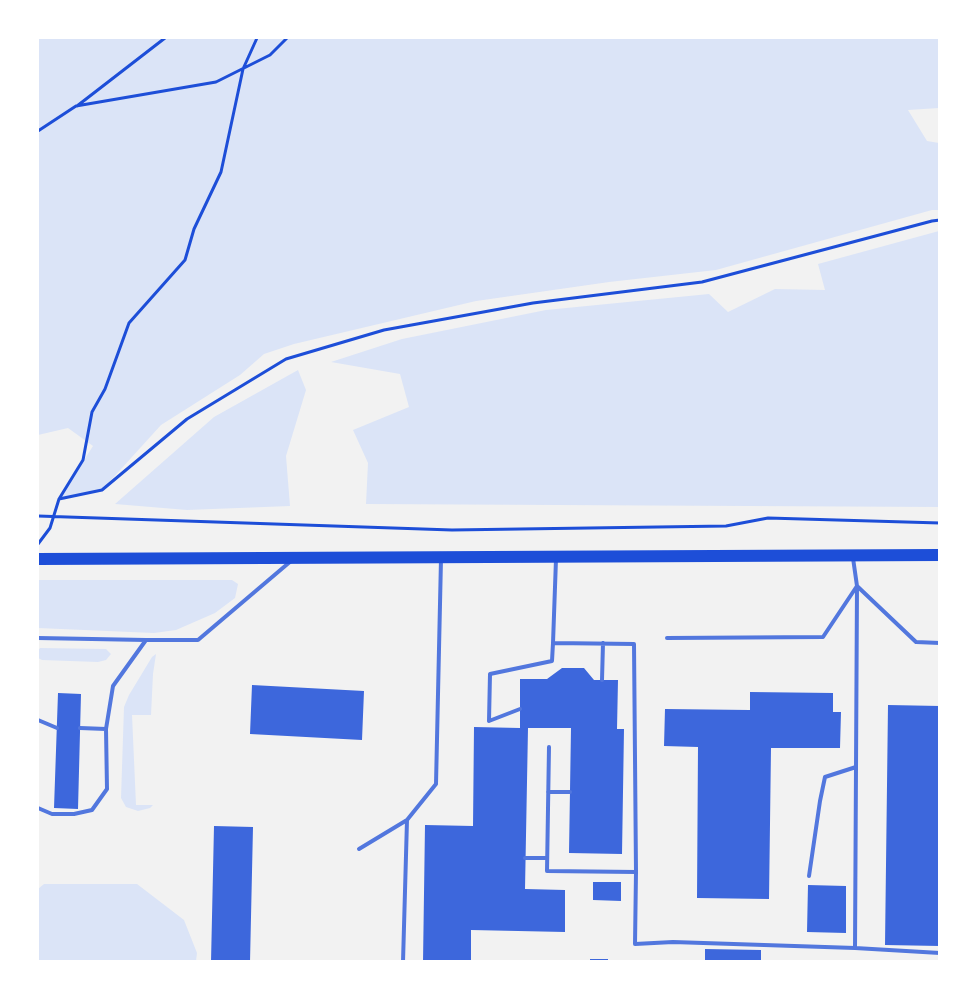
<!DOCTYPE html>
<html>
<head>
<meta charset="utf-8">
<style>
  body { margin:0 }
  #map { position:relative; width:977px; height:999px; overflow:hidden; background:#f2f2f2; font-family:"DejaVu Sans",sans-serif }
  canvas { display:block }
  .frame { position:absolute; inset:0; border:39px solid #fff; pointer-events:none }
</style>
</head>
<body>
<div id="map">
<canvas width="977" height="999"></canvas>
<div class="frame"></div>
</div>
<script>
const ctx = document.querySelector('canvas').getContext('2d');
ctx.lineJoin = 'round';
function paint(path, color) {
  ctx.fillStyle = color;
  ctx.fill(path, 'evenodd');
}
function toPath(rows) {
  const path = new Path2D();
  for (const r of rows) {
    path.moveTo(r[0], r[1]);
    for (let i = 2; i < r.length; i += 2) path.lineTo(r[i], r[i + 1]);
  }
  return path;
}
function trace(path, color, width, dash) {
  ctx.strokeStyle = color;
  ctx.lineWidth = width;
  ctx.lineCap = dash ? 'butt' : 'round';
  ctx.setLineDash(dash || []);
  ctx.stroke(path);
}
const green = toPath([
  [38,38,939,38,939,108,908,110,927,141,939,143,939,210,932,210,716,270,609,282,476,301,294,344,264,354,240,375,161,425,102,490,59,499,93,446,68,428,38,435],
  [939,231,939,507,366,504,368,463,353,430,409,407,400,374,331,362,402,339,546,310,709,294,728,312,775,289,825,290,818,264],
  [298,370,306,390,286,456,290,506,187,510,115,504,214,417],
  [38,580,232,580,238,584,235,598,215,613,176,630,154,633,38,628],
  [40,648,106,649,111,654,106,660,98,662,42,660,38,658,38,651],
  [156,654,153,674,151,715,132,715,136,805,153,805,150,808,138,811,126,807,121,798,124,707,129,695,152,657],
  [44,884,137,884,184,920,197,953,196,961,38,961,38,889]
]);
const building = toPath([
  [562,668,584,668,594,680,618,680,617,729,624,729,622,854,569,853,571,728,528,728,525,889,565,890,565,932,471,930,471,962,423,962,425,825,473,826,474,727,520,728,520,679,547,679],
  [252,685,364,691,362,740,250,734],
  [750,692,833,693,833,712,841,712,840,748,771,748,769,899,697,898,698,747,664,746,665,709,750,710],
  [58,693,81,694,78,809,54,808],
  [888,705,940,706,940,946,885,945],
  [214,826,253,827,250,962,211,962],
  [593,882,621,882,621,901,593,900],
  [808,885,846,886,846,933,807,932],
  [705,949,761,950,761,962,705,962],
  [590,959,608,959,608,962,590,962]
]);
const path = toPath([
  [77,106,165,38],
  [38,131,76,106,216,82,270,55,287,38],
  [59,499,83,460,92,412,105,389,129,323,185,260,194,229,221,172,243,69,257,38],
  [38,516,452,530,726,526,768,518,940,523],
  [38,544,50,528,59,499,102,490,187,419,286,359,384,330,533,303,702,282,932,221,940,220]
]);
const service = toPath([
  [556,559,553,643,634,644,636,872,635,944,673,942,855,948,940,953],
  [38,638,146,640],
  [667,638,823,637,857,586,853,558],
  [602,680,603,643],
  [520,709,489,721,490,674,552,661,553,643],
  [38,720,57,728],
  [80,728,106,729,113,686,146,640,198,640,291,561],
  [549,747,547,871,636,872],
  [548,792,570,792],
  [38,808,52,814,74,814,92,810,107,789,106,729],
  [359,849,407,820,436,784,441,559],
  [525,858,547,858],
  [809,876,820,801,825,777,856,767],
  [855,948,857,586,916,642,940,643],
  [403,962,407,820]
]);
const primary = toPath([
  [38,559,940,555]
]);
paint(green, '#dbe4f7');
paint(building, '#3d67dc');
trace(path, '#1d4ed8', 3);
trace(service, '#5277de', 4);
trace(primary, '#1d4ed8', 12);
</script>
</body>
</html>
